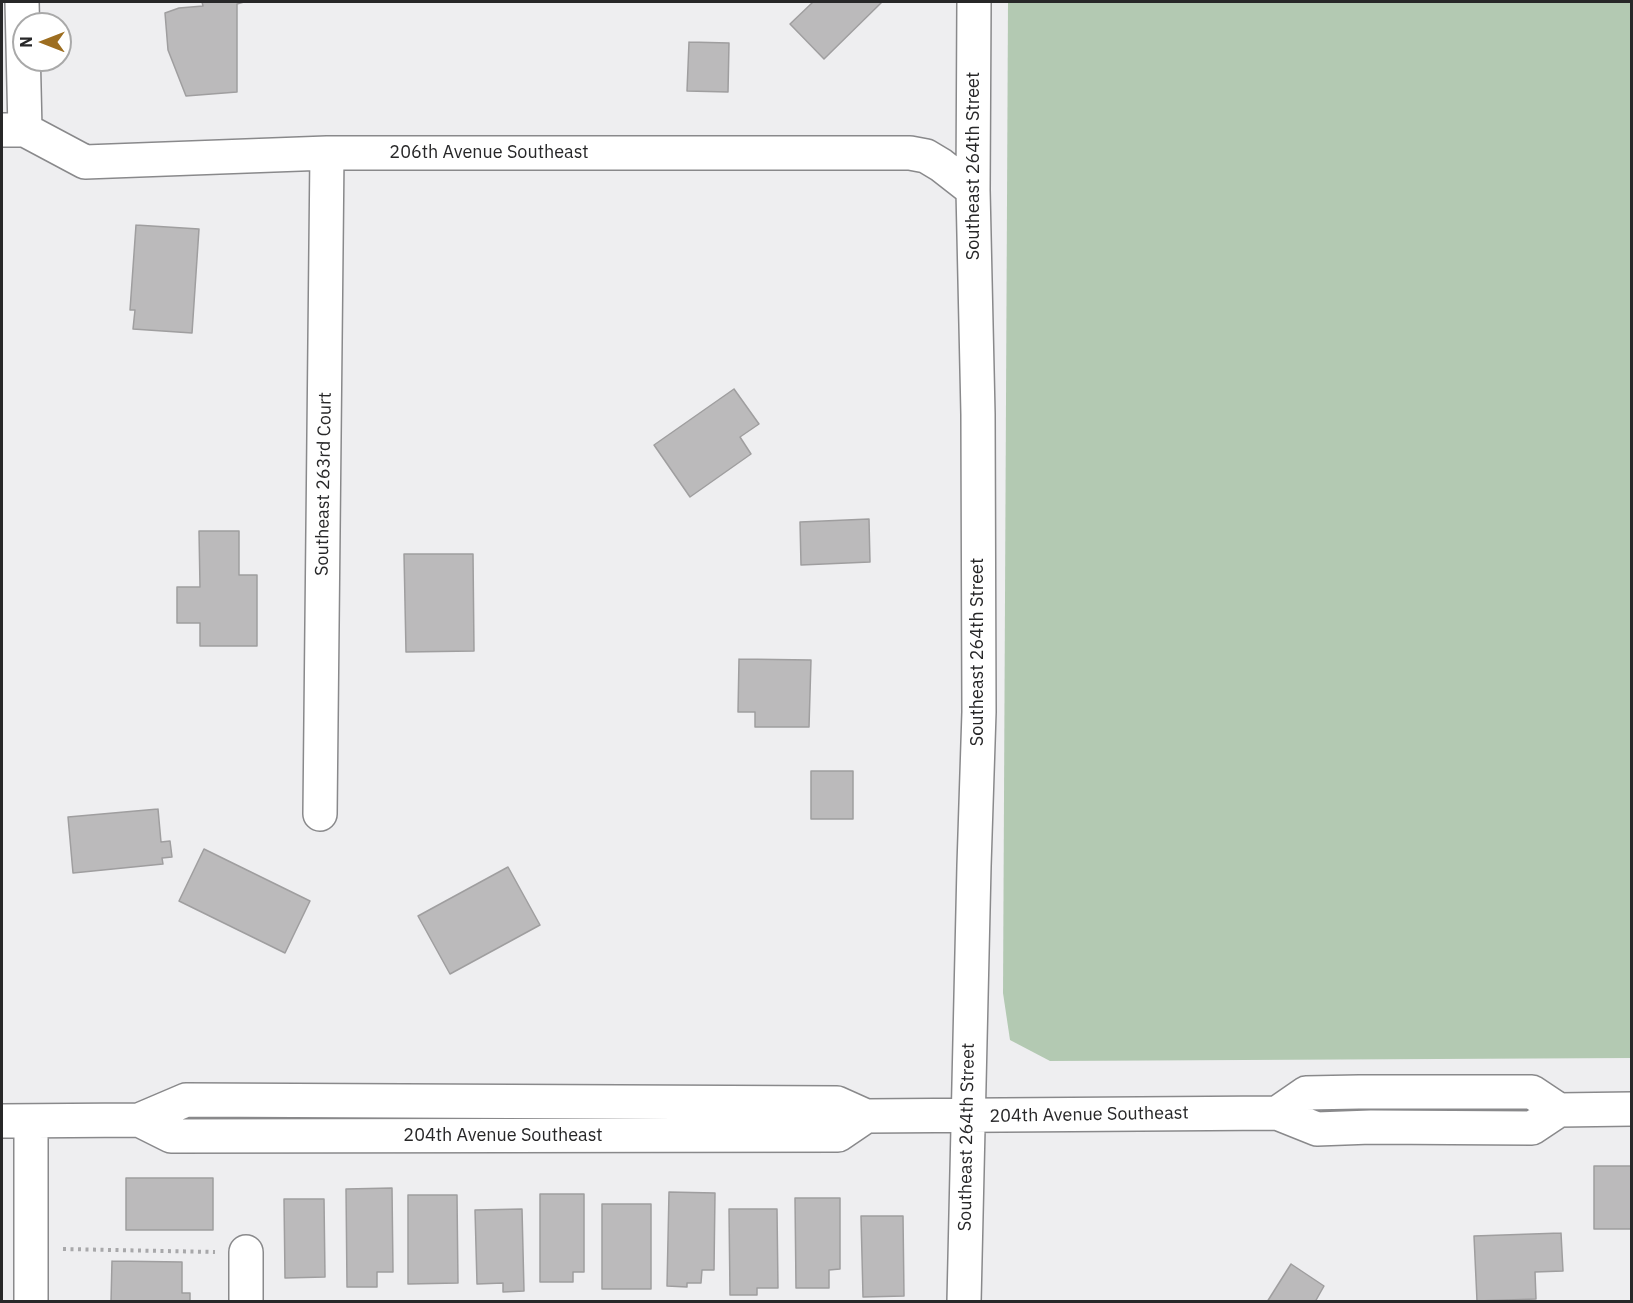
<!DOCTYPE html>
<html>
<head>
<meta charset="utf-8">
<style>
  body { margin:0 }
  #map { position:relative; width:1633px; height:1303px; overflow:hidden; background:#eeeef0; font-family:"IBM Plex Sans",sans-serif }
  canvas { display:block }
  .frame { position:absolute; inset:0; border:3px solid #272728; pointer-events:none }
  .north { position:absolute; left:12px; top:12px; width:60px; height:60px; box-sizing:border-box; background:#fff; border:2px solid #a9a9a9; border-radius:50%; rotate:270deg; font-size:16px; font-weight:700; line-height:24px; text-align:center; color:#272728 }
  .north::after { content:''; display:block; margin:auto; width:21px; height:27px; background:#9d6e20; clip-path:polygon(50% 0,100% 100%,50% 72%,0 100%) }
</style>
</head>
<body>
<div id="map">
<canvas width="1633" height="1303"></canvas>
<div class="frame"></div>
<div class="north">N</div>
</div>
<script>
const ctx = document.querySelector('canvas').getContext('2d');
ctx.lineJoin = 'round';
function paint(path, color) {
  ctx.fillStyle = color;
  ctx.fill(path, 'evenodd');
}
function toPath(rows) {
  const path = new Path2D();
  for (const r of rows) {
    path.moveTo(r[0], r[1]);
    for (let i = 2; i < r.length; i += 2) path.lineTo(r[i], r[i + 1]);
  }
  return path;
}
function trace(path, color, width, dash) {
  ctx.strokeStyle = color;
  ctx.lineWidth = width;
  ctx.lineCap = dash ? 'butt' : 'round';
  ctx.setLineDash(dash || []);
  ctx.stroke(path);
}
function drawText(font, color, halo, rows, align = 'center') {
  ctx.font = font + ' "IBM Plex Sans",sans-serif';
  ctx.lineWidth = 4.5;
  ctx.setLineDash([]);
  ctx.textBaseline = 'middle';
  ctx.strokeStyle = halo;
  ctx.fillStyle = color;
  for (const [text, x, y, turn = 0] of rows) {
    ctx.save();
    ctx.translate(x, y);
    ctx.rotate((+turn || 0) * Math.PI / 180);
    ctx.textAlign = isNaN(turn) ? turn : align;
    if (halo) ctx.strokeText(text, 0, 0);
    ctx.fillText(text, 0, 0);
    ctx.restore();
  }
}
const green = toPath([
  [1008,2,1631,2,1631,1058,1050,1061,1010,1040,1003,993]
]);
const building = toPath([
  [202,2,244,2,237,4,237,92,186,96,168,50,165,13,179,8,203,6,202,2],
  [813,2,882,2,824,59,790,24,813,2],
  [689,42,729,43,728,92,687,91,689,42],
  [136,225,199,229,192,333,133,329,135,310,130,310,136,225],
  [734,389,759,424,740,437,751,454,690,497,654,445,734,389],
  [869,519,870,562,801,565,800,522,869,519],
  [199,531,239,531,239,575,257,575,257,646,200,646,200,623,177,623,177,587,200,587,199,531],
  [404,554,473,554,474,651,406,652,404,554],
  [739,659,811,660,809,727,755,727,755,712,738,712,739,659],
  [811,771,853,771,853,819,811,819,811,771],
  [158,809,161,842,170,841,172,857,162,858,163,864,73,873,68,817,158,809],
  [204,849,310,901,285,953,179,901,204,849],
  [508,867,540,925,450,974,418,916,508,867],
  [1594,1166,1632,1166,1632,1229,1594,1229,1594,1166],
  [126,1178,213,1178,213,1230,126,1230,126,1178],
  [392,1188,393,1272,377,1272,377,1287,347,1287,346,1189,392,1188],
  [669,1192,715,1193,714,1270,702,1270,701,1283,687,1283,687,1287,667,1286,669,1192],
  [540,1194,584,1194,584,1272,573,1272,573,1282,540,1282,540,1194],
  [408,1195,457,1195,458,1283,408,1284,408,1195],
  [795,1198,840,1198,840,1269,829,1270,829,1288,796,1288,795,1198],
  [284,1199,324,1199,325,1277,285,1278,284,1199],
  [602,1204,651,1204,651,1289,602,1289,602,1204],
  [522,1209,524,1291,503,1292,503,1283,477,1284,475,1210,522,1209],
  [729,1209,777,1209,778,1288,757,1288,757,1295,730,1295,729,1209],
  [861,1216,903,1216,904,1296,863,1297,861,1216],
  [1561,1233,1563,1271,1535,1272,1536,1299,1477,1301,1474,1236,1561,1233],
  [112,1261,182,1262,182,1293,190,1293,190,1302,111,1302,112,1261],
  [1291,1264,1324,1286,1315,1302,1267,1302,1291,1264]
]);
const path = toPath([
  [63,1249,215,1252]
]);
const street = toPath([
  [22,2,25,130],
  [2,130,25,130,85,162,327,153,910,153,926,156,941,165,973,190],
  [320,814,327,153],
  [1559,1110,1532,1092,1359,1092,1306,1093,1277,1113,1317,1129,1371,1127,1532,1128,1559,1110,1632,1109],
  [866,1116,838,1135,171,1136,139,1120,186,1100,837,1103,866,1116,1277,1113],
  [2,1121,139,1120],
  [31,1121,31,1302],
  [246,1252,246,1302],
  [964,1302,974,866,979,712,978,414,973,190,974,2]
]);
const streetNames = [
  ["206th Avenue Southeast",489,153],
  ["Southeast 264th Street",974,166,-90],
  ["Southeast 263rd Court",324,484,-89],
  ["Southeast 264th Street",978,652,-90],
  ["204th Avenue Southeast",1089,1115,-1],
  ["204th Avenue Southeast",503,1136],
  ["Southeast 264th Street",967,1137,-89]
];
paint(green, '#b3c9b2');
paint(building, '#bbbabb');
trace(building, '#9f9e9f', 1.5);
trace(street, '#89898b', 36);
trace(path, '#a8a8aa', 4, [3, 4.5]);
trace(street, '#fff', 33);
drawText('18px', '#272728', '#fff', streetNames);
</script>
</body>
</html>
